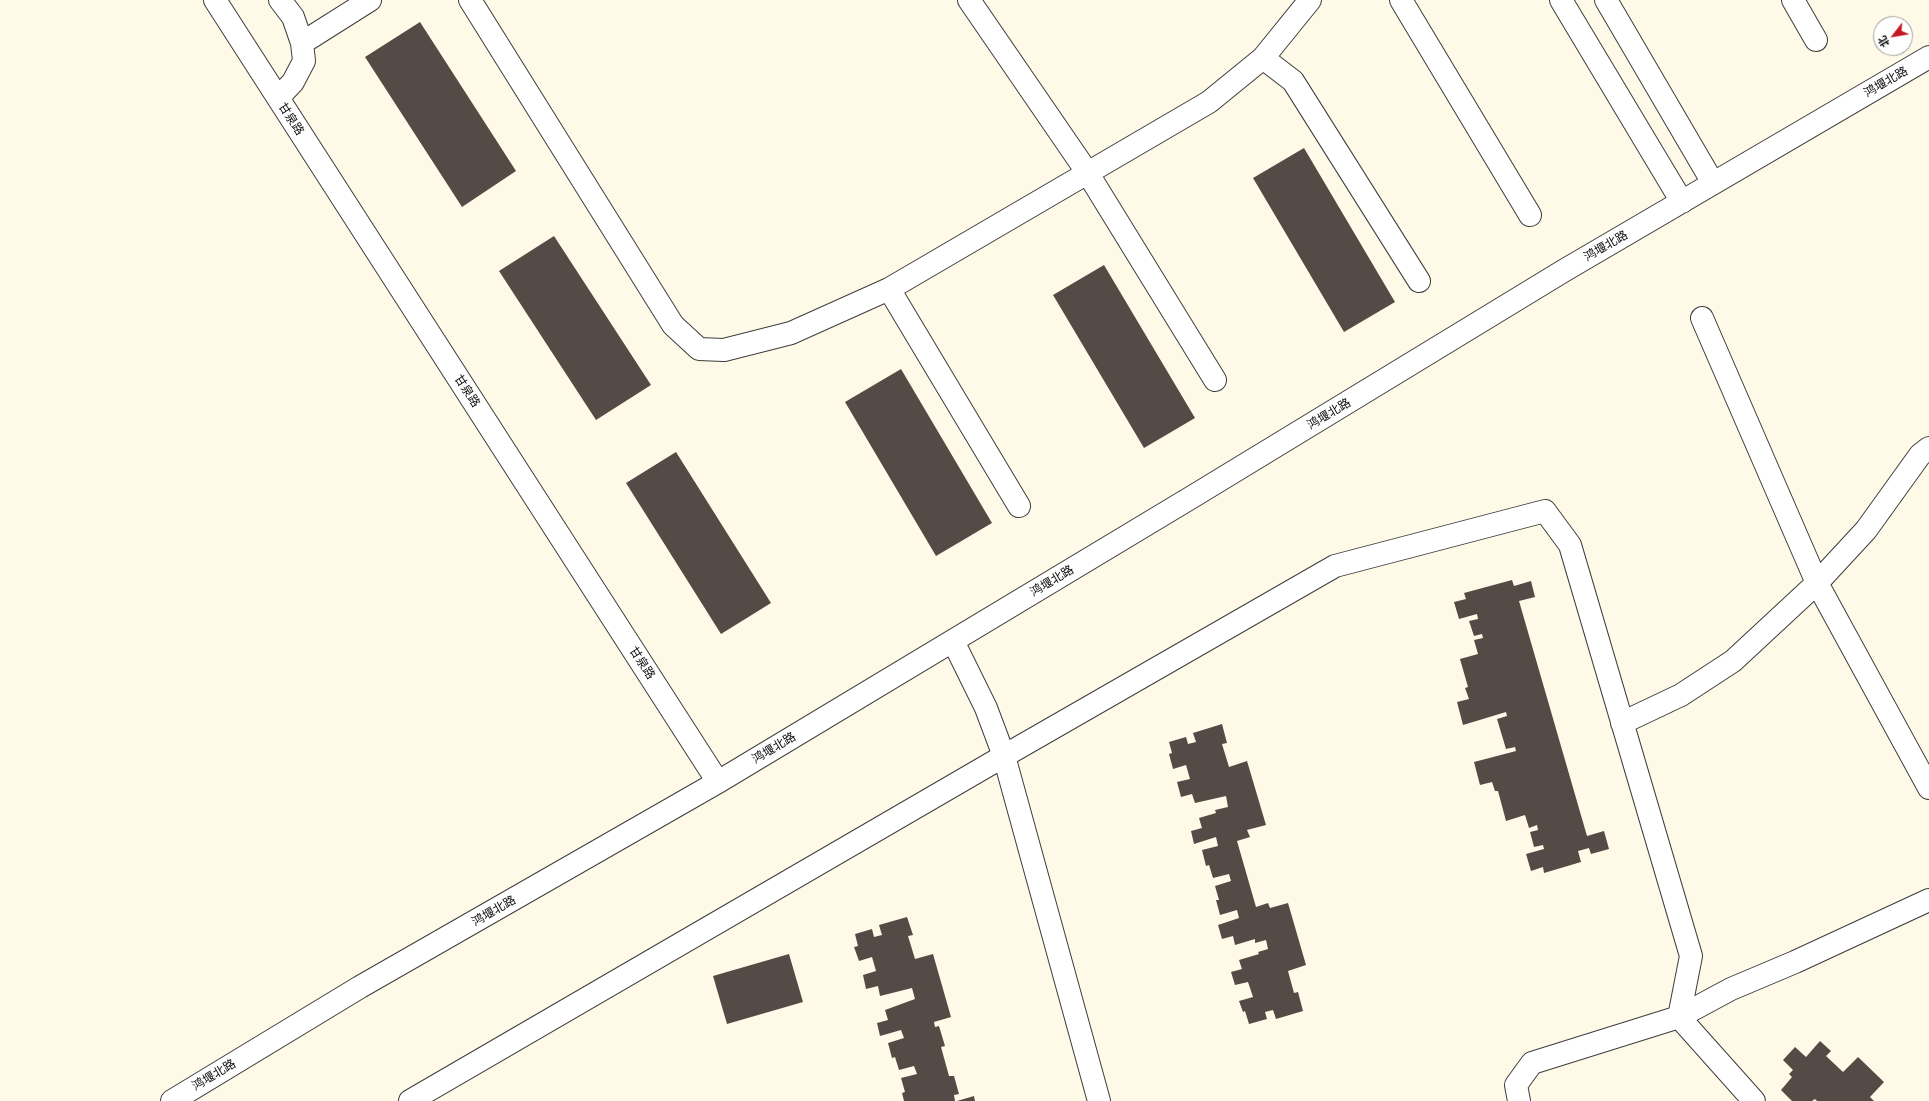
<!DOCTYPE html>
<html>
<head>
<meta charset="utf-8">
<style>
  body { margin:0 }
  #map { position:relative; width:1929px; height:1101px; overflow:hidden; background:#fffae7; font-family:"Playfair Display","Noto Sans SC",serif }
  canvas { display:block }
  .north { position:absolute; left:1873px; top:16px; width:40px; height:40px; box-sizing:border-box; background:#fff; border:1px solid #9d9d9d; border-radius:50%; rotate:239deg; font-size:11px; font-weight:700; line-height:16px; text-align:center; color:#0a0a0a }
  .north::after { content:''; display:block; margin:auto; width:14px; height:18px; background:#c31923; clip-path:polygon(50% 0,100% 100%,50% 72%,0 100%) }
</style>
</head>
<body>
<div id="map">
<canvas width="1929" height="1101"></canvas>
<div class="north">北</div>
</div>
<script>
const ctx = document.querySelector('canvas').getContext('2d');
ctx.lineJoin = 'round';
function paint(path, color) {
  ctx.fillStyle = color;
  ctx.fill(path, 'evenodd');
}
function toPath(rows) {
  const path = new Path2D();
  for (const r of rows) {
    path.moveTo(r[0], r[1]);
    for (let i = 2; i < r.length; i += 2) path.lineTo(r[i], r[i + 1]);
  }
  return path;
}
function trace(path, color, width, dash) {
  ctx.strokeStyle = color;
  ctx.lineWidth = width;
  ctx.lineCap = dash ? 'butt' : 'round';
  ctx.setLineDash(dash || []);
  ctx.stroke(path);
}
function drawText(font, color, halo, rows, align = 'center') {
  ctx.font = font + ' "Playfair Display","Noto Sans SC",serif';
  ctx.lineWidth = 4;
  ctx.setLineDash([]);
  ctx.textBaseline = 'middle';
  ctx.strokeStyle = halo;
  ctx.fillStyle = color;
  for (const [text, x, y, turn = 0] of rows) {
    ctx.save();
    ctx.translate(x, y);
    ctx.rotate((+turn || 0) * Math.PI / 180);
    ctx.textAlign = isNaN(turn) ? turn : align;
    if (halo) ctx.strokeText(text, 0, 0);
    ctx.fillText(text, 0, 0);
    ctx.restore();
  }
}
const building = toPath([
  [420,22,516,171,462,207,365,57],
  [1304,148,1395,302,1344,332,1253,178],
  [554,236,651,385,596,420,499,271],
  [1104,265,1195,418,1144,448,1053,295],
  [901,369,992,523,936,556,845,402],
  [676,452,771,603,721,634,626,483],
  [1512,580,1514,586,1531,581,1535,597,1519,601,1587,836,1604,831,1609,849,1591,854,1589,848,1578,851,1581,862,1544,873,1543,867,1531,871,1526,854,1544,849,1543,845,1534,847,1530,832,1538,830,1537,825,1529,828,1525,815,1506,821,1498,791,1495,791,1492,782,1480,785,1474,762,1516,751,1515,747,1506,749,1497,719,1507,716,1506,712,1463,725,1457,702,1469,699,1465,688,1468,687,1460,659,1478,654,1474,640,1483,638,1482,634,1474,636,1469,621,1478,619,1477,614,1459,619,1454,602,1466,599,1464,593],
  [1222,724,1227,743,1222,744,1229,767,1247,761,1266,825,1247,830,1250,837,1237,841,1256,907,1268,903,1270,908,1288,903,1306,965,1288,971,1294,993,1298,992,1303,1011,1276,1019,1273,1010,1265,1012,1267,1019,1249,1024,1245,1011,1243,1012,1239,1001,1253,997,1248,982,1235,985,1231,972,1242,969,1239,960,1259,954,1258,952,1268,949,1266,940,1255,943,1255,939,1235,945,1233,936,1222,939,1218,925,1239,918,1237,910,1220,915,1216,900,1219,900,1215,886,1231,881,1229,874,1213,878,1209,865,1206,866,1202,850,1218,846,1216,837,1194,844,1191,831,1202,828,1199,818,1216,813,1215,810,1228,807,1226,796,1195,803,1192,794,1181,797,1177,782,1190,779,1186,765,1173,769,1169,754,1172,753,1169,742,1186,737,1188,744,1196,742,1193,733],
  [907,917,913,935,908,936,915,959,933,954,951,1017,934,1022,935,1027,939,1026,945,1046,941,1047,949,1076,954,1076,959,1094,954,1095,955,1101,904,1101,902,1093,905,1092,901,1078,917,1074,914,1066,899,1070,895,1057,892,1058,888,1043,904,1038,901,1030,880,1036,877,1023,888,1020,885,1010,915,999,912,988,880,996,878,986,866,989,863,975,876,971,872,957,859,961,854,947,858,946,855,934,872,929,874,937,882,935,879,925],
  [789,954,803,1002,727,1024,713,976],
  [1820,1041,1831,1051,1826,1056,1843,1072,1858,1057,1884,1082,1870,1097,1874,1101,1817,1101,1815,1099,1812,1101,1792,1101,1781,1090,1792,1077,1789,1074,1793,1070,1783,1060,1795,1047,1806,1057],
  [974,1096,975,1101,957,1101]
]);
const minor = toPath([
  [215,0,718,782],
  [470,0,673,325,699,349,724,350,791,333,889,289,1209,102,1263,58,1310,0],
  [969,0,1087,172,1215,380],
  [1401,0,1530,215],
  [1561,0,1682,202],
  [1606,0,1713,183],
  [1793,0,1816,40],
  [302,43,370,0],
  [1263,58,1293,81,1419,281],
  [278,98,293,82,304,61,302,43,293,17,280,0],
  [889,289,1019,506],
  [1702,318,1817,583,1929,788],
  [953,641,986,708,1004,756,1099,1101],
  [1622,723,1681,695,1733,661,1817,583,1866,530,1920,455,1929,448],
  [172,1101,360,987,718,782,1192,497,1565,270,1929,57],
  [410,1101,1004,756,1335,566,1545,511,1570,545,1691,956,1679,1017,1754,1101],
  [1519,1101,1516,1085,1532,1063,1679,1017,1731,989,1795,962,1929,900]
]);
const streetNames = [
  ["鸿堰北路",1886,82,-30],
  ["甘泉路",291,119,57],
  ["鸿堰北路",1606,246,-30],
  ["甘泉路",467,391,57],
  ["鸿堰北路",1329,414,-31],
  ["鸿堰北路",1052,581,-31],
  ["甘泉路",642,663,57],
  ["鸿堰北路",774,748,-31],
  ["鸿堰北路",494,911,-30],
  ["鸿堰北路",214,1075,-31]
];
paint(building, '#544b46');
trace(minor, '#3d3d3d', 24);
trace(minor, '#fff', 22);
drawText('12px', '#0a0a0a', '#fff', streetNames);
</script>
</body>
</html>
